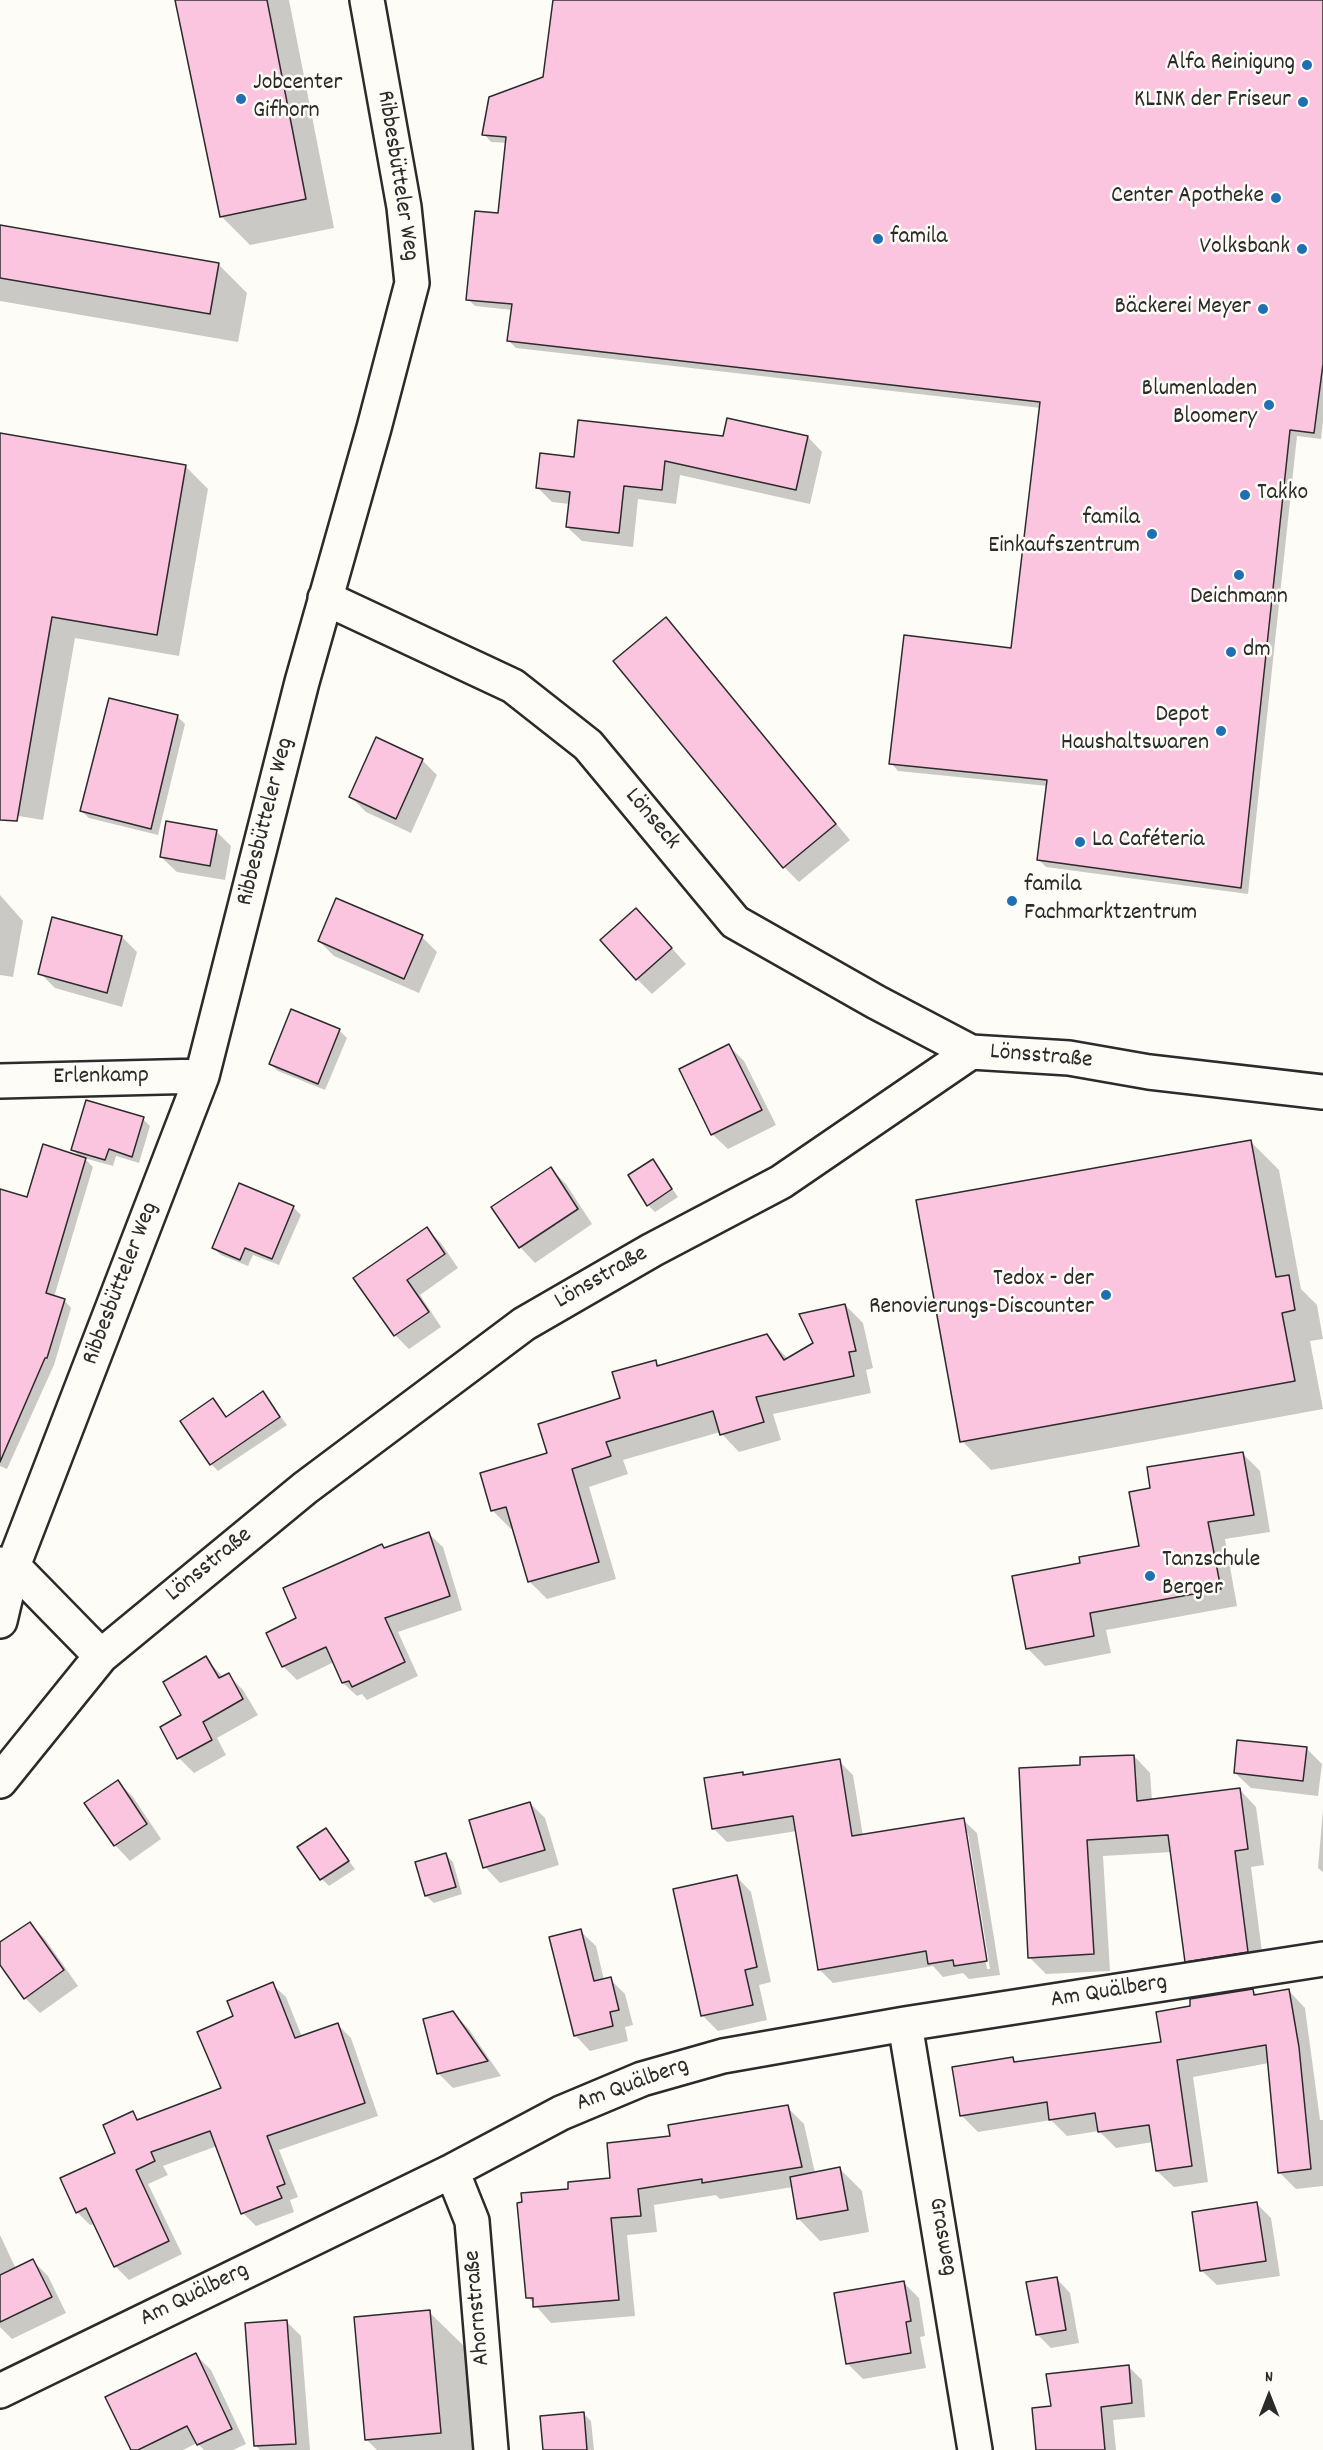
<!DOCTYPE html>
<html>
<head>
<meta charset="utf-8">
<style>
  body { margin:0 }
  #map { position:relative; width:1323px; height:2450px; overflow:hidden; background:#fdfcf7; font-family:Dekko,sans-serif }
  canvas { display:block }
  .north { position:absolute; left:1239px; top:2366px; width:60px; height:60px; -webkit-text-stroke:4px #fdfcf7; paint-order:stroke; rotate:0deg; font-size:16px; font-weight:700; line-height:24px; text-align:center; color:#2b2b2b }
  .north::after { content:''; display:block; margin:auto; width:21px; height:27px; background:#2b2b2b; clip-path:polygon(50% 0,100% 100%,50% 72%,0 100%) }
</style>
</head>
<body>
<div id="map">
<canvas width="1323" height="2450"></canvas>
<div class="north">N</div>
</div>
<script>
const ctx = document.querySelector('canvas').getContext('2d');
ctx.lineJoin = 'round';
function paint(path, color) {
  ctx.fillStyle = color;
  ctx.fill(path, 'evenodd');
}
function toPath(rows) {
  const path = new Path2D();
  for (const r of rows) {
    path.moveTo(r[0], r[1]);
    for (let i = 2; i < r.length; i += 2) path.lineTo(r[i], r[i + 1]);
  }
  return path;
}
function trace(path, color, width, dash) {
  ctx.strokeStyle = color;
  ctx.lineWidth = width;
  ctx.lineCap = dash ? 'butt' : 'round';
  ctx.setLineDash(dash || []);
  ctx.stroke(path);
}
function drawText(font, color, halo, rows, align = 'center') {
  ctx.font = font + ' Dekko,sans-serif';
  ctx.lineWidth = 5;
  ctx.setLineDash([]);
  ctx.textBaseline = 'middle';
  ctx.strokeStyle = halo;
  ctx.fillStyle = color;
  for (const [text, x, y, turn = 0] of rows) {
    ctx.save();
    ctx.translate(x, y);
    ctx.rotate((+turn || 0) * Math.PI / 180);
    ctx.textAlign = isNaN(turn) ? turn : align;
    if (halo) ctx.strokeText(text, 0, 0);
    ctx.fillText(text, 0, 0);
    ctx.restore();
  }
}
const shadow = toPath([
  [176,0,289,0,334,228,250,245,221,216],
  [554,0,1323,0,1323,421,1321,439,1297,436,1248,894,1046,867,1039,860,1048,786,898,771,891,763,1012,649,1041,408,516,348,509,341,512,310,475,306,468,299,499,215,507,143,491,142,484,134,545,78],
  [0,226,218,264,247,293,238,342,0,301],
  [0,435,186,467,208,489,179,656,75,638,43,820,0,813],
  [808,437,822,452,810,504,680,475,676,504,638,499,633,547,582,541,567,527,570,504,552,502,537,487,724,438],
  [666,619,850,840,799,882,784,867],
  [177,716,185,724,158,835,89,818,81,811],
  [422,760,437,775,411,833,366,812,351,797],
  [216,831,231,846,225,880,177,872,161,857],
  [0,895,23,921,13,977,0,975],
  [651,925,686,964,652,994,637,979],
  [122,937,137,952,122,1007,55,988,40,973],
  [422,937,437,952,419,993,334,956,319,941],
  [292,1011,340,1031,347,1038,325,1090,278,1071,270,1064],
  [729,1046,744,1061,776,1125,728,1149,712,1134],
  [143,1119,150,1126,139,1163,116,1156,113,1166,84,1158,93,1167,54,1297,64,1300,71,1308,54,1365,7,1469,0,1466,0,1196,28,1199,81,1158,72,1149],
  [1250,1141,1279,1170,1301,1289,1317,1305,1323,1339,1310,1341,1323,1409,991,1470,962,1441],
  [653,1161,678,1197,655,1212,648,1205],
  [551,1169,566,1184,592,1224,535,1263,520,1247,493,1207],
  [293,1207,301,1215,279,1265,253,1255,248,1266,221,1255,213,1248],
  [427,1229,441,1243,458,1268,420,1295,441,1327,409,1349,395,1335,355,1278],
  [845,1305,863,1323,873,1368,866,1370,871,1393,773,1414,781,1440,739,1452,720,1432,623,1460,628,1474,589,1487,616,1579,547,1599,529,1581,514,1528,511,1529,493,1511,482,1474,549,1454,621,1399,655,1361,660,1366,766,1336,788,1359,815,1344],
  [263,1393,287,1425,218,1471,211,1464,213,1400,227,1418],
  [1243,1454,1260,1471,1270,1532,1225,1539,1237,1606,1106,1630,1111,1653,1045,1666,1027,1648,1140,1547,1152,1489],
  [429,1534,443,1547,462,1610,398,1632,418,1676,367,1700,362,1694,357,1696,343,1683,334,1662,297,1680,283,1666,298,1618,385,1549],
  [205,1658,223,1677,228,1675,243,1690,258,1715,217,1738,226,1755,194,1773,179,1758],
  [1307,1749,1322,1764,1318,1796,1251,1788,1235,1773],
  [1134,1756,1150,1773,1152,1801,1240,1790,1256,1807,1264,1865,1251,1867,1264,1968,1203,1978,1186,1961,1172,1852,1103,1856,1110,1971,1046,1974,1029,1957,1082,1766],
  [839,1761,853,1775,863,1836,963,1820,977,1833,1000,1975,969,1979,963,1973,943,1977,933,1966,833,1983,819,1969,797,1831,727,1842,713,1828,742,1774,745,1777],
  [965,1833,968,1833,990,1969,987,1969],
  [118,1782,133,1797,161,1839,130,1861,115,1845],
  [530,1803,545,1818,559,1865,500,1883,485,1867],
  [1323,1809,1323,1872,1318,1868],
  [325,1830,355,1869,329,1886,322,1879],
  [446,1855,453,1862,462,1894,434,1903,426,1896,417,1863],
  [736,1876,751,1892,771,1982,759,1985,767,2020,718,2031,703,2016,675,1890],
  [30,1923,45,1939,78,1986,40,2013,25,1998,0,1963,0,1944],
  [580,1931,596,1946,604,1980,610,1979,625,1994,633,2025,625,2027,628,2041,590,2051,575,2035],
  [272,1984,286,1997,302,2037,338,2025,351,2038,378,2116,279,2150,298,2197,290,2200,294,2212,256,2226,243,2213,217,2146,163,2166,168,2175,148,2184,182,2254,129,2280,115,2266,95,2224,90,2225,77,2212,117,2154,132,2113,140,2121,223,2089,235,2017],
  [1253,1990,1258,1996,1289,1991,1305,2008,1320,2120,1323,2120,1323,2186,1296,2189,1279,2172,1269,2063,1193,2077,1208,2182,1174,2187,1157,2171,1153,2142,1116,2148,1099,2131,1067,2136,1051,2120,978,2132,961,2115,1012,2058,1017,2063,1162,2043,1192,2007],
  [453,2013,468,2028,501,2076,453,2088,438,2073],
  [787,2107,804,2124,815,2173,840,2169,862,2191,869,2232,820,2241,798,2218,793,2187,720,2199,716,2195,654,2205,657,2232,627,2235,635,2316,551,2323,528,2297,570,2191,612,2179,671,2137],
  [1256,2203,1271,2218,1280,2276,1217,2285,1201,2270],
  [0,2235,16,2269,33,2261,48,2276,66,2313,12,2339,0,2327],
  [1056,2278,1070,2293,1079,2343,1051,2348,1037,2334],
  [904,2283,919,2298,925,2336,920,2337,926,2368,863,2379,848,2364],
  [429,2312,469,2351,478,2450,377,2450,366,2439],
  [286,2321,301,2336,310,2450,260,2450,256,2446],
  [196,2355,211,2370,246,2444,233,2450,204,2450,197,2443,183,2450,132,2450],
  [1128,2366,1142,2380,1145,2417,1113,2420,1116,2450,1037,2450,1053,2408],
  [584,2414,591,2421,594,2450,544,2450]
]);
const building = toPath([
  [175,0,267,0,306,199,220,217,175,0],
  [553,0,1323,0,1323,364,1314,433,1290,430,1241,888,1037,860,1047,780,889,764,904,635,1011,648,1040,402,507,341,512,304,466,300,475,211,498,213,506,137,482,135,489,97,543,77,553,0],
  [0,225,219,263,210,314,0,278,0,225],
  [727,418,808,436,796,490,665,461,662,490,624,486,619,533,566,527,570,492,536,488,540,453,574,457,578,420,723,436,727,418],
  [0,433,186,465,157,635,52,617,17,821,0,820,0,433],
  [666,617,836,824,783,868,613,661,666,617],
  [109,698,178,715,151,829,80,811,109,698],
  [376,737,423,759,396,819,349,797,376,737],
  [166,821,217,830,210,866,160,857,166,821],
  [336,898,423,935,404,979,318,941,336,898],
  [636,908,672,948,636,980,600,940,636,908],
  [52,917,122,936,107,993,38,974,52,917],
  [291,1009,340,1029,318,1084,269,1064,291,1009],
  [729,1044,762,1110,711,1135,679,1069,729,1044],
  [86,1100,144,1117,132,1157,109,1149,105,1160,71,1150,86,1100],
  [1251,1140,1276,1277,1289,1275,1295,1310,1282,1313,1295,1381,960,1442,916,1200,1251,1140],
  [43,1144,86,1158,46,1293,65,1299,47,1358,45,1358,0,1462,0,1189,27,1197,43,1144],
  [653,1159,672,1189,647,1206,628,1175,653,1159],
  [551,1167,578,1209,519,1248,491,1207,551,1167],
  [239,1183,294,1206,272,1259,245,1248,240,1260,212,1248,239,1183],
  [427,1227,445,1254,407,1280,429,1312,394,1336,353,1278,427,1227],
  [845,1304,856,1351,849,1352,854,1376,756,1397,764,1422,720,1435,713,1411,606,1442,611,1456,572,1469,599,1562,528,1582,506,1507,491,1511,480,1473,547,1453,538,1424,620,1398,612,1372,656,1360,657,1366,767,1334,784,1360,813,1343,799,1314,845,1304],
  [263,1391,280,1417,210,1465,180,1421,213,1398,226,1417,263,1391],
  [1243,1452,1254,1515,1208,1522,1221,1589,1090,1613,1094,1636,1026,1649,1012,1576,1080,1563,1079,1557,1139,1546,1129,1492,1150,1488,1147,1467,1243,1452],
  [429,1532,450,1596,385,1618,405,1662,352,1687,349,1681,342,1683,326,1647,282,1667,266,1633,296,1618,283,1588,382,1544,384,1548,429,1532],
  [206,1656,219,1678,229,1673,243,1699,203,1722,212,1740,177,1759,160,1727,181,1715,163,1682,206,1656],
  [1237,1740,1307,1747,1303,1781,1234,1773,1237,1740],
  [1134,1755,1137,1801,1240,1788,1248,1849,1235,1851,1248,1952,1185,1962,1168,1835,1087,1840,1094,1954,1028,1958,1019,1768,1080,1765,1080,1757,1134,1755],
  [840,1759,852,1836,964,1818,987,1961,954,1966,953,1960,928,1964,926,1951,818,1970,793,1816,712,1829,704,1778,743,1772,743,1775,840,1759],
  [118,1780,147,1824,114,1846,84,1803,118,1780],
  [530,1802,545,1850,483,1868,469,1820,530,1802],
  [326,1828,349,1861,320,1880,297,1847,326,1828],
  [446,1853,456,1887,425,1896,415,1862,446,1853],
  [737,1875,757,1967,745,1970,753,2005,701,2016,673,1889,737,1875],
  [30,1922,64,1970,24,1999,0,1965,0,1942,30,1922],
  [581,1929,594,1981,611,1977,619,2010,610,2012,613,2026,574,2036,549,1937,581,1929],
  [273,1982,295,2038,338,2023,365,2103,267,2136,285,2184,277,2187,282,2198,241,2214,210,2131,151,2152,155,2161,136,2170,169,2241,114,2267,86,2208,76,2213,60,2178,115,2153,103,2125,133,2111,137,2120,221,2088,197,2032,233,2016,227,2001,273,1982],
  [1253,1989,1254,1995,1289,1989,1299,2047,1311,2169,1278,2173,1266,2045,1177,2060,1192,2166,1156,2171,1149,2125,1098,2132,1095,2113,1049,2120,1047,2102,960,2116,952,2067,1013,2057,1014,2062,1161,2042,1156,2012,1190,2006,1190,1999,1253,1989],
  [453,2011,488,2061,437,2074,423,2019,453,2011],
  [788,2105,802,2167,702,2183,702,2179,638,2189,641,2216,611,2218,619,2300,533,2307,533,2298,526,2298,517,2203,522,2202,521,2193,568,2189,568,2182,610,2178,607,2143,670,2136,668,2125,788,2105],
  [840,2167,848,2210,797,2219,790,2177,840,2167],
  [1257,2202,1266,2261,1200,2271,1192,2212,1257,2202],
  [33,2259,52,2297,0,2322,0,2275,33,2259],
  [1057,2277,1066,2330,1036,2335,1026,2282,1057,2277],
  [904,2281,911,2321,906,2322,911,2353,846,2364,834,2293,904,2281],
  [430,2310,441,2433,365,2440,354,2317,430,2310],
  [287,2320,296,2444,254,2446,245,2323,287,2320],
  [196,2353,232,2429,197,2445,187,2426,138,2450,131,2450,105,2397,196,2353],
  [1129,2365,1132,2403,1101,2407,1105,2450,1036,2450,1032,2408,1051,2406,1046,2374,1129,2365],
  [584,2412,587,2450,543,2450,540,2416,584,2412]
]);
const minor = toPath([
  [325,598,513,686,588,745,735,922,876,1002,971,1052],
  [0,1081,202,1076],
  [0,1564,13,1566,101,1656],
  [0,1621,13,1566,202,1076,302,682,374,428,412,283,404,207,367,0],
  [0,1781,101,1656,305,1488,524,1324,652,1250,781,1182,971,1052,1069,1058,1149,1072,1323,1092],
  [905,2024,975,2450],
  [452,2171,472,2221,491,2450],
  [0,2391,452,2171,561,2113,642,2079,723,2056,905,2024,1323,1959]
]);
const markers = [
  [1307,65,6,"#1f6fb2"],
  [241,99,6,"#1f6fb2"],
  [1303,102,6,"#1f6fb2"],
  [1276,198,6,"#1f6fb2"],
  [878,239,6,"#1f6fb2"],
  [1302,249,6,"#1f6fb2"],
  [1263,309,6,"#1f6fb2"],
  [1269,405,6,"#1f6fb2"],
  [1245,495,6,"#1f6fb2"],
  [1152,534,6,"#1f6fb2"],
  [1239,575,6,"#1f6fb2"],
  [1231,652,6,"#1f6fb2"],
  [1221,731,6,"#1f6fb2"],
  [1080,842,6,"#1f6fb2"],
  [1012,901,6,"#1f6fb2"],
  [1106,1295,6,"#1f6fb2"],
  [1150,1576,6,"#1f6fb2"]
];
const poiNames = [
  ["Alfa Reinigung",1295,65],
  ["Jobcenter",253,85,"left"],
  ["Gifhorn",253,113,"left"],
  ["KLINK der Friseur",1291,102],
  ["Center Apotheke",1264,198],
  ["famila",890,239,"left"],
  ["Volksbank",1290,249],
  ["Bäckerei Meyer",1251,309],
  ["Blumenladen",1257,391],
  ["Bloomery",1257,419],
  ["Takko",1257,495,"left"],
  ["famila",1140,520],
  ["Einkaufszentrum",1140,548],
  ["Deichmann",1239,599,"center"],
  ["dm",1243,652,"left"],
  ["Depot",1209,717],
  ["Haushaltswaren",1209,745],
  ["La Caféteria",1092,842,"left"],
  ["famila",1024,887,"left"],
  ["Fachmarktzentrum",1024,915,"left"],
  ["Tedox - der",1094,1281],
  ["Renovierungs-Discounter",1094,1309],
  ["Tanzschule",1162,1562,"left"],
  ["Berger",1162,1590,"left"]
];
const streetNames = [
  ["Ribbesbütteler Weg",396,176,81],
  ["Lönseck",651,820,50],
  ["Ribbesbütteler Weg",267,822,-76],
  ["Lönsstraße",1041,1058,5],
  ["Erlenkamp",101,1078,-1],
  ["Lönsstraße",602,1279,-30],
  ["Ribbesbütteler Weg",122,1284,-69],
  ["Lönsstraße",210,1566,-39],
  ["Am Quälberg",1109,1993,-9],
  ["Am Quälberg",633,2086,-20],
  ["Grasweg",941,2237,80],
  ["Am Quälberg",195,2296,-26],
  ["Ahornstraße",479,2308,-95]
];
paint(shadow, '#0003');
paint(building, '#fcc5df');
trace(building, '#2b2b2b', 1.5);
trace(minor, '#2b2b2b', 38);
trace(minor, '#fdfcf7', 33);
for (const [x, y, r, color] of markers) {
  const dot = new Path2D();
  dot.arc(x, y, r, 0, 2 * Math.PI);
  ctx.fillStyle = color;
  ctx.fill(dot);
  trace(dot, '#fdfcf7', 2);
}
drawText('24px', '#2b2b2b', '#fdfcf7', poiNames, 'right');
drawText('24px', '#2b2b2b', '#fdfcf7', streetNames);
</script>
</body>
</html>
